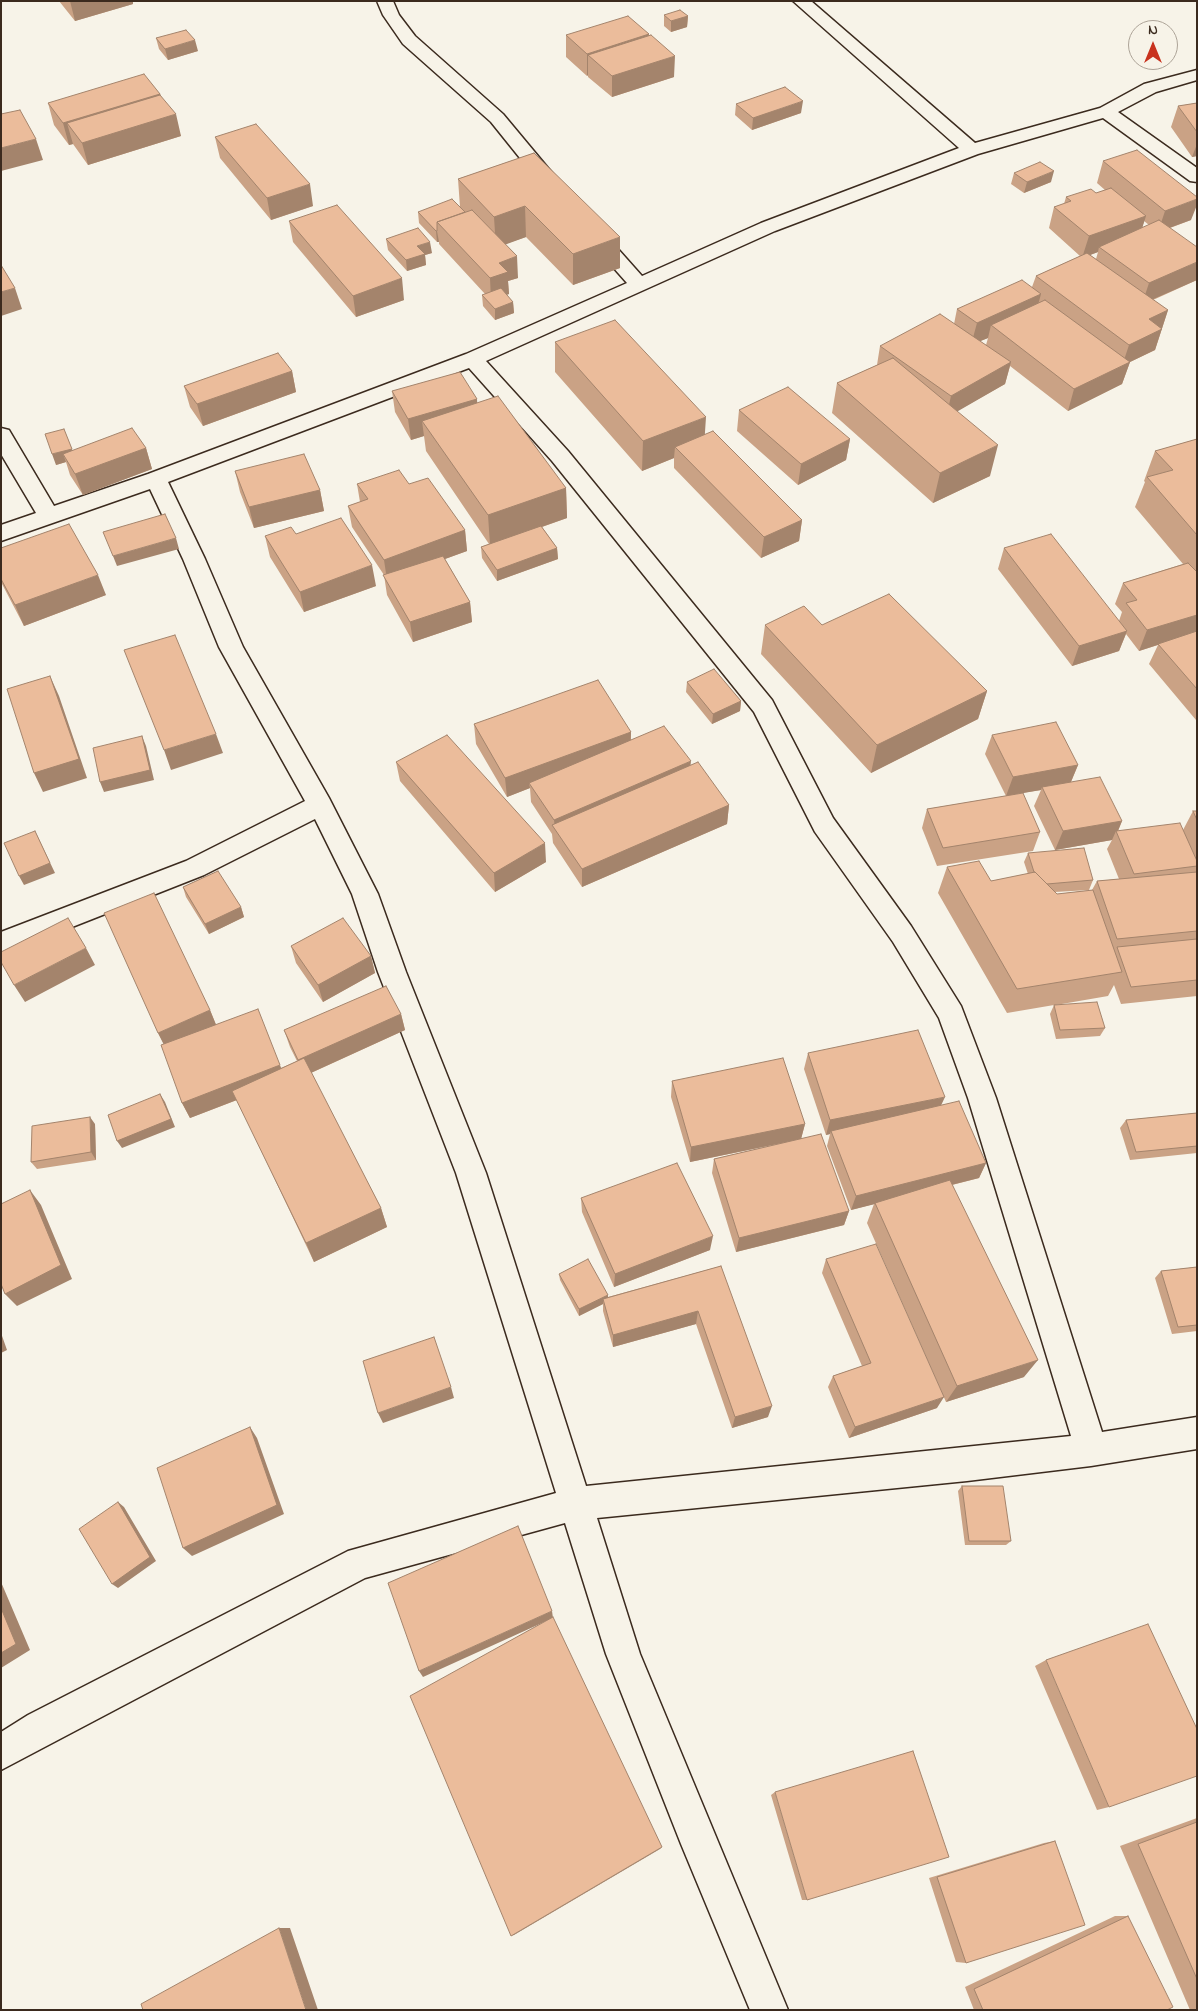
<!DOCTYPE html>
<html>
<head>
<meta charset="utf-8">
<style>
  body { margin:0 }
  #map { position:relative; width:1198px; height:2011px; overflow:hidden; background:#f7f3e8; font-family:"Indie Flower",sans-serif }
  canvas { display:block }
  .frame { position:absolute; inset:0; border:2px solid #3b2a1e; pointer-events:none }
  .north { position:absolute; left:1128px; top:20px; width:50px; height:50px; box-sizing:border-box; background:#f7f3e8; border:1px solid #aca397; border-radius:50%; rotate:0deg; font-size:14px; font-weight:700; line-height:20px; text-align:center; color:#3b2a1e }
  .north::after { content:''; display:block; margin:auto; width:18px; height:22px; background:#c8321e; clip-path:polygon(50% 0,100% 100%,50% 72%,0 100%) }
</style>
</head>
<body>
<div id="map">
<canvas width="1198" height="2011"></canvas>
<div class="frame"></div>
<div class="north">N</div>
</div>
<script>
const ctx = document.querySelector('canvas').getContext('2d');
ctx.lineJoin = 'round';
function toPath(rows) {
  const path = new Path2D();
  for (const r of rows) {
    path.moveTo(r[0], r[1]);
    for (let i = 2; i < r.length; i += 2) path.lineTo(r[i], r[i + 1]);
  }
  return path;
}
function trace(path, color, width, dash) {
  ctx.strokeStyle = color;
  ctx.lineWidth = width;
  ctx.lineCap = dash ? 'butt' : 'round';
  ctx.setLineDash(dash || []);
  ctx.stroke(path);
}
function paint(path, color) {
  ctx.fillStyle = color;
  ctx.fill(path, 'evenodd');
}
const street = toPath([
  [377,1,393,1,399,15,415,36,503,114,558,180,560,184,558,188,544,188,491,122,403,44,383,15,377,1],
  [793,1,811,1,975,143,1100,108,1144,84,1197,70,1197,80,1156,92,1118,112,1197,168,1197,182,1190,181,1103,118,978,154,775,231,486,361,568,451,772,700,833,818,911,926,961,1006,996,1098,1102,1432,1197,1417,1197,1449,1091,1466,967,1481,597,1518,640,1654,788,2010,750,2010,681,1844,606,1654,565,1523,365,1578,1,1770,1,1732,28,1715,348,1551,556,1493,456,1173,378,972,352,894,315,819,204,875,1,955,1,932,186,861,305,801,219,647,183,559,150,489,1,541,1,525,36,513,1,454,1,428,9,430,54,506,148,474,466,354,627,283,588,239,585,235,588,231,602,231,642,276,761,223,959,148,793,1],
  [469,368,552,461,754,712,815,832,893,942,939,1018,968,1098,1071,1436,586,1486,486,1173,406,972,378,894,329,798,243,647,205,559,168,482,469,368]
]);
const wall = toPath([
  [59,1,133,1,133,4,75,21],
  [664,15,688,16,687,27,671,32,664,26],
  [649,34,649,36,674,77,612,97,588,77,588,75,587,76,566,57,566,35],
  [156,38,198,51,168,60,159,49],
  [160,94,181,136,88,165,73,144,69,145,54,125,48,103],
  [1197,103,1197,156,1192,157,1171,127,1178,106],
  [736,104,801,113,752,130,735,115],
  [215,137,313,206,271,220,220,158],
  [534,153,620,268,573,285,526,237,505,244,518,278,508,281,509,294,506,295,513,302,514,313,495,320,483,306,482,295,485,294,439,244,439,242,437,242,419,223,418,212,460,207,458,179],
  [1103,161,1191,220,1170,228,1197,280,1153,300,1168,310,1155,350,1130,362,1122,384,1068,411,1010,366,1005,384,957,411,990,476,933,503,832,413,837,383,877,365,880,346,954,324,957,309,1032,287,1036,276,1080,256,1049,228,1054,207,1064,204,1066,197,1096,193,1105,190,1097,183],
  [1144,221,1149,225,1142,228],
  [1098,252,1096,259,1090,255],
  [988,338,986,345,980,341],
  [1014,173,1051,182,1024,193,1011,184],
  [289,221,404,300,356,317,293,242],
  [386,239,432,253,425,255,426,265,407,271,388,250],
  [555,342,705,434,802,520,799,541,761,558,674,468,674,458,642,471,555,372],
  [292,371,296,392,203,426,190,407,184,386],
  [392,391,477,399,477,403,566,488,567,518,542,527,557,548,558,559,497,581,482,558,481,547,489,544,426,451,424,436,411,440,395,412],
  [739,410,850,439,846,460,798,485,737,431],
  [64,429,72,450,146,448,152,469,83,495,70,475,66,462,56,465],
  [1197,439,1197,720,1196,720,1149,664,1158,645,1139,651,1126,634,1119,651,1072,666,998,569,1004,548,1119,621,1122,612,1115,604,1123,583,1183,564,1135,507,1145,482,1144,481,1155,451],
  [235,471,320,490,324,511,254,528,240,492],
  [357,484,409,484,465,530,467,551,445,559,470,602,472,622,413,642,387,595,384,575,352,527,348,506,360,502],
  [265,536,376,586,304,612,270,557],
  [1,548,106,595,24,626,1,582],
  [765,625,822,625,987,691,978,719,871,773,761,654],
  [687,682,741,701,740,711,712,724,686,692],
  [474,724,631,732,631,740,690,766,729,805,727,824,582,887,553,843,552,834,531,802,530,788,507,797,476,744],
  [992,735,1078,765,1071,782,1122,821,1118,831,1183,830,1193,811,1197,811,1197,870,1196,872,1197,872,1197,996,1121,1004,1114,985,1108,996,1056,1005,1105,1028,1100,1036,1056,1039,1050,1014,1054,1005,1007,1013,938,893,947,867,991,881,1028,874,1024,862,1028,853,1093,880,1089,890,1055,892,1057,894,1092,890,1097,881,1119,879,1107,849,1112,840,1055,850,1034,806,1041,790,1015,794,1040,832,1033,851,937,866,922,828,927,809,1006,796,985,754],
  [396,762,546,862,495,892,400,781],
  [183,887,241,907,244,917,209,934,186,897],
  [291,946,371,956,375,973,323,1002,296,963],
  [210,1010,216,1025,281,1068,297,1061,290,1047,284,1030,401,1014,405,1030,311,1073,381,1208,387,1227,314,1262,237,1100,190,1118,182,1103,164,1044,158,1033],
  [808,1053,941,1105,986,1163,979,1178,952,1185,1024,1377,946,1402,867,1223,874,1204,851,1210,827,1146,830,1134,826,1135,804,1069],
  [672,1081,805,1124,801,1139,849,1211,844,1225,736,1252,712,1173,714,1159,783,1143,690,1162,671,1097],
  [1197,1113,1197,1153,1130,1160,1120,1128,1126,1120],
  [95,1124,96,1160,37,1169,31,1162],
  [581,1198,710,1250,614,1287,582,1212],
  [826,1259,937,1408,849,1438,828,1387,833,1376,862,1366,822,1273],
  [721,1266,768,1417,732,1428,696,1324,613,1347,603,1311,603,1304,579,1316,560,1280,559,1274,608,1295,608,1297],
  [1197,1267,1197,1331,1172,1334,1155,1278,1161,1271],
  [962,1486,1011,1541,1006,1545,965,1545,958,1491],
  [1046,1660,1109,1807,1097,1810,1035,1666],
  [775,1792,807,1900,802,1900,771,1795],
  [1197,1818,1197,2010,1190,2010,1120,1846],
  [1055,1841,966,1963,956,1962,929,1878,1044,1843],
  [1115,1916,1128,1916,1167,2010,974,2010,965,1987]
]);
const shadedWall = toPath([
  [70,1,133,1,133,4,75,21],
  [688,16,687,27,671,32,671,21],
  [649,34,649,56,588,55,588,75,587,76,587,54],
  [195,40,198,51,168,60,165,49],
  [675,56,674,77,612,97,612,76],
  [160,94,166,115,67,123,73,144,69,145,63,123],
  [803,101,801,113,752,130,753,118],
  [176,114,181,136,88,165,82,143],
  [36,139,43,160,1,171,1,148],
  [1197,144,1197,156,1192,157],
  [1054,171,1051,182,1024,193,1027,182],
  [310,184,313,206,271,220,267,198],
  [1197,199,1197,205,1191,220,1158,232,1165,211],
  [525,206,526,237,496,248,494,217],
  [1146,216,1139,238,1099,247,1098,252,1082,258,1089,236],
  [436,231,437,231,439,242,437,242],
  [620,237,620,268,573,285,573,254],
  [430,242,432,253,425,255,426,265,407,271,406,260,417,246],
  [517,256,518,278,508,281,509,294,491,300,490,278,499,263],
  [1197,262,1197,280,1142,304,1149,283],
  [402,278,404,300,356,317,353,296],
  [15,288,22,309,1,316,1,292],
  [1041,294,1035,316,991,325,988,338,971,345,977,323],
  [513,302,514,313,495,320,495,309],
  [1168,310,1155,350,1130,362,1122,384,1068,411,1074,389,1122,366,1129,345,1149,319],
  [1011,362,1005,384,946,418,951,396],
  [292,371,296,392,203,426,197,404],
  [477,399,478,420,422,421,424,436,411,440,408,419],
  [706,417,704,447,675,447,674,458,642,471,643,441],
  [850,439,846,460,798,485,801,464],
  [998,445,990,476,933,503,940,473],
  [146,448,152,469,83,495,75,474],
  [72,449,75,460,63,454,66,462,56,465,52,454],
  [566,488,567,518,490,545,488,515],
  [320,490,324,511,254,528,249,507],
  [802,520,799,541,761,558,764,537],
  [465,530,467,551,387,580,384,560],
  [176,538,179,549,117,566,113,556],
  [557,548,558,559,497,581,497,570],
  [372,565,376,586,304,612,300,592],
  [98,575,106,595,24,626,15,605],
  [470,602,472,622,413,642,410,622],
  [1197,615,1197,632,1139,651,1147,630],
  [1127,631,1119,651,1072,666,1079,646],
  [50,676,59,696,87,778,43,792,34,773],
  [987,691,978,719,871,773,877,745],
  [741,701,740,711,712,724,713,714],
  [631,732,630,751,529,783,530,788,507,797,505,778],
  [216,734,223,753,171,770,164,750],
  [142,736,146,746,154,780,104,792,100,782],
  [691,761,689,780,555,829,554,820],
  [1078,765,1070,784,1042,787,1041,790,1006,796,1013,777],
  [729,805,727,824,582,887,582,869],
  [1122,821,1117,833,1116,831,1112,840,1055,850,1063,831],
  [35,831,55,873,24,885,19,876],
  [545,843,546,862,495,892,494,873],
  [241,907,244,917,209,934,205,924],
  [86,948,95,965,25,1002,14,985],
  [371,956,375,973,323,1002,318,985],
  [210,1010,217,1027,166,1049,158,1033],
  [401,1014,405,1030,304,1076,298,1060],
  [280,1065,286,1081,190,1118,182,1103],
  [160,1094,165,1102,175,1127,122,1148,117,1141],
  [945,1097,938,1112,831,1131,830,1134,826,1135,830,1120],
  [90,1117,95,1124,96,1160,91,1152],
  [805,1124,801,1139,690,1162,691,1147],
  [986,1163,979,1178,851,1210,856,1196],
  [30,1190,41,1205,72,1279,17,1306,5,1294],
  [381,1208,387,1227,314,1262,306,1243],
  [849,1211,844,1225,736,1252,739,1238],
  [713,1236,710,1250,614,1287,615,1274],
  [608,1295,608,1302,603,1299,603,1304,579,1316,579,1309],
  [698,1311,696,1324,613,1347,613,1335],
  [1,1333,7,1350,1,1353],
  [1038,1360,1024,1377,946,1402,957,1386],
  [451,1387,454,1398,383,1423,378,1413],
  [944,1397,937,1408,849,1438,855,1427],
  [772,1406,768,1417,732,1428,735,1417],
  [250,1427,257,1438,284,1514,192,1556,183,1548],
  [118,1502,124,1507,156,1561,118,1588,112,1584],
  [1,1582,30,1650,1,1668],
  [552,1611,553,1618,423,1677,419,1671],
  [662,1847,660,1849,514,1935,511,1936],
  [279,1928,290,1928,318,2010,306,2010]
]);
const building = toPath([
  [680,10,688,16,671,21,664,15,680,10],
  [628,16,649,34,587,54,566,35,628,16],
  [186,30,195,40,165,49,156,38,186,30],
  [651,35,675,56,612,76,588,55,651,35],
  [144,74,160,94,63,123,48,103,144,74],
  [785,87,803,101,753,118,736,104,785,87],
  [160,95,176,114,82,143,67,123,160,95],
  [1197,103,1197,132,1178,106,1197,103],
  [20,110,36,139,1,148,1,114,20,110],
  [256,124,310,184,267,198,215,137,256,124],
  [1137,150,1197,197,1197,199,1165,211,1103,161,1137,150],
  [534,153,620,237,573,254,525,206,494,217,458,179,534,153],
  [1040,162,1054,171,1027,182,1014,173,1040,162],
  [1111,188,1146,216,1089,236,1054,207,1071,201,1066,197,1091,189,1096,193,1111,188],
  [452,199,465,212,437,222,437,231,436,231,418,212,452,199],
  [337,205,402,278,353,296,289,221,337,205],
  [472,210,517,256,499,263,508,272,490,278,437,222,472,210],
  [1159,220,1197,247,1197,262,1149,283,1099,247,1159,220],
  [418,228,430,242,417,246,425,254,406,260,386,239,418,228],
  [1087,253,1168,310,1149,319,1162,329,1129,345,1036,276,1087,253],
  [1,265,15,288,1,292,1,265],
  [1022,280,1041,294,977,323,957,309,1022,280],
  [501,288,513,302,495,309,482,295,501,288],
  [1045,300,1130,362,1074,389,991,325,1045,300],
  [940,314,1011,362,951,396,880,346,940,314],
  [615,320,706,417,643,441,555,342,615,320],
  [278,353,292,371,197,404,184,386,278,353],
  [893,358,998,445,940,473,837,383,893,358],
  [460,372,477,399,408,419,392,391,460,372],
  [788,387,850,439,801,464,739,410,788,387],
  [498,396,566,488,488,515,422,421,498,396],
  [132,428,146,448,75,474,63,454,132,428],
  [64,429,72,449,52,454,45,434,64,429],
  [713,431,802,520,764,537,675,447,713,431],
  [1197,439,1197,535,1147,477,1173,470,1155,451,1197,439],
  [304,454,320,490,249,507,235,471,304,454],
  [399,470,409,484,428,478,465,530,384,560,348,506,368,499,357,484,399,470],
  [165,514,176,538,113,556,103,532,165,514],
  [341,518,372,565,300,592,265,536,291,527,296,534,341,518],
  [69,524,98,575,15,605,1,579,1,548,69,524],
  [541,526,557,548,497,570,481,547,541,526],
  [1051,534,1127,631,1079,646,1004,548,1051,534],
  [443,556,470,602,410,622,383,575,443,556],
  [1188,563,1197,572,1197,615,1147,630,1126,603,1137,600,1123,583,1188,563],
  [889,594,987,691,877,745,765,625,804,606,822,625,889,594],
  [1197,631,1197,689,1158,644,1197,631],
  [175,635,216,734,164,750,124,650,175,635],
  [714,669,741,701,713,714,687,682,714,669],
  [50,676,79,759,34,773,7,689,50,676],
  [598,680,631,732,505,778,474,724,598,680],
  [1056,722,1078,765,1013,777,992,735,1056,722],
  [664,726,691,761,554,820,529,783,664,726],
  [447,735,545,843,494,873,396,762,447,735],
  [142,736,150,770,100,782,93,748,142,736],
  [698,762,729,805,582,869,552,825,698,762],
  [1100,777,1122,821,1063,831,1042,787,1100,777],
  [1023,793,1040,832,943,848,927,809,1023,793],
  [1193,811,1197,811,1197,820,1193,811],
  [1180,823,1197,861,1197,866,1134,874,1116,831,1180,823],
  [35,831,50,863,19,876,4,843,35,831],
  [1084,848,1093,880,1047,884,1035,872,1034,872,1028,853,1084,848],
  [979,861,991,881,1035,872,1057,894,1093,890,1122,972,1017,989,947,867,979,861],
  [218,871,241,907,205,924,183,887,218,871],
  [1197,872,1197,931,1117,939,1097,881,1197,872],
  [154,893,210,1010,158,1033,104,913,154,893],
  [68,918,86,948,14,985,1,962,1,952,68,918],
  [343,918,371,956,318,985,291,946,343,918],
  [1197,939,1197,980,1131,987,1117,947,1197,939],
  [386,986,401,1014,298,1060,284,1030,386,986],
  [1097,1002,1105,1028,1060,1030,1054,1005,1097,1002],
  [258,1009,280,1065,182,1103,161,1045,258,1009],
  [918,1030,945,1097,830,1120,808,1053,918,1030],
  [304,1058,381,1208,306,1243,232,1091,304,1058],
  [783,1058,805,1124,691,1147,672,1081,783,1058],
  [160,1094,171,1119,117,1141,108,1115,160,1094],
  [959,1101,986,1163,856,1196,831,1131,959,1101],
  [1197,1113,1197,1146,1136,1152,1126,1120,1197,1113],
  [90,1117,91,1152,31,1162,32,1126,90,1117],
  [821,1134,849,1211,739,1238,714,1159,821,1134],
  [677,1163,713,1236,615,1274,581,1198,677,1163],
  [950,1180,1038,1360,957,1386,875,1203,950,1180],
  [30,1190,61,1265,5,1294,1,1284,1,1204,30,1190],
  [876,1244,944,1397,855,1427,833,1376,871,1363,826,1259,876,1244],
  [588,1259,608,1295,579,1309,559,1274,588,1259],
  [721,1266,772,1406,735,1417,698,1311,613,1335,603,1299,721,1266],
  [1197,1267,1197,1325,1178,1327,1161,1271,1197,1267],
  [434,1337,451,1387,378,1413,363,1361,434,1337],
  [250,1427,277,1505,183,1548,157,1468,250,1427],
  [962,1486,1003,1486,1011,1541,969,1541,962,1486],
  [118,1502,150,1557,112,1584,79,1529,118,1502],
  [518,1526,552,1611,419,1671,388,1583,518,1526],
  [1,1608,16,1644,1,1653,1,1608],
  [553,1617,662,1847,511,1936,410,1696,553,1617],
  [1148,1624,1197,1729,1197,1776,1109,1807,1046,1660,1148,1624],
  [913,1751,949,1857,807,1900,775,1792,913,1751],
  [1197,1822,1197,1979,1138,1844,1197,1822],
  [1055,1841,1085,1925,966,1963,937,1877,1055,1841],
  [1128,1916,1173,2007,1167,2010,983,2010,974,1989,1128,1916],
  [279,1928,306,2010,143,2010,141,2004,279,1928]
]);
trace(street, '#3b2a1e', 3);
paint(street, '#f7f3e8');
paint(wall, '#caa285');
paint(shadedWall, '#a4846c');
paint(building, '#ebbc9b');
trace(building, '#a4846c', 1);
</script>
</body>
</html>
